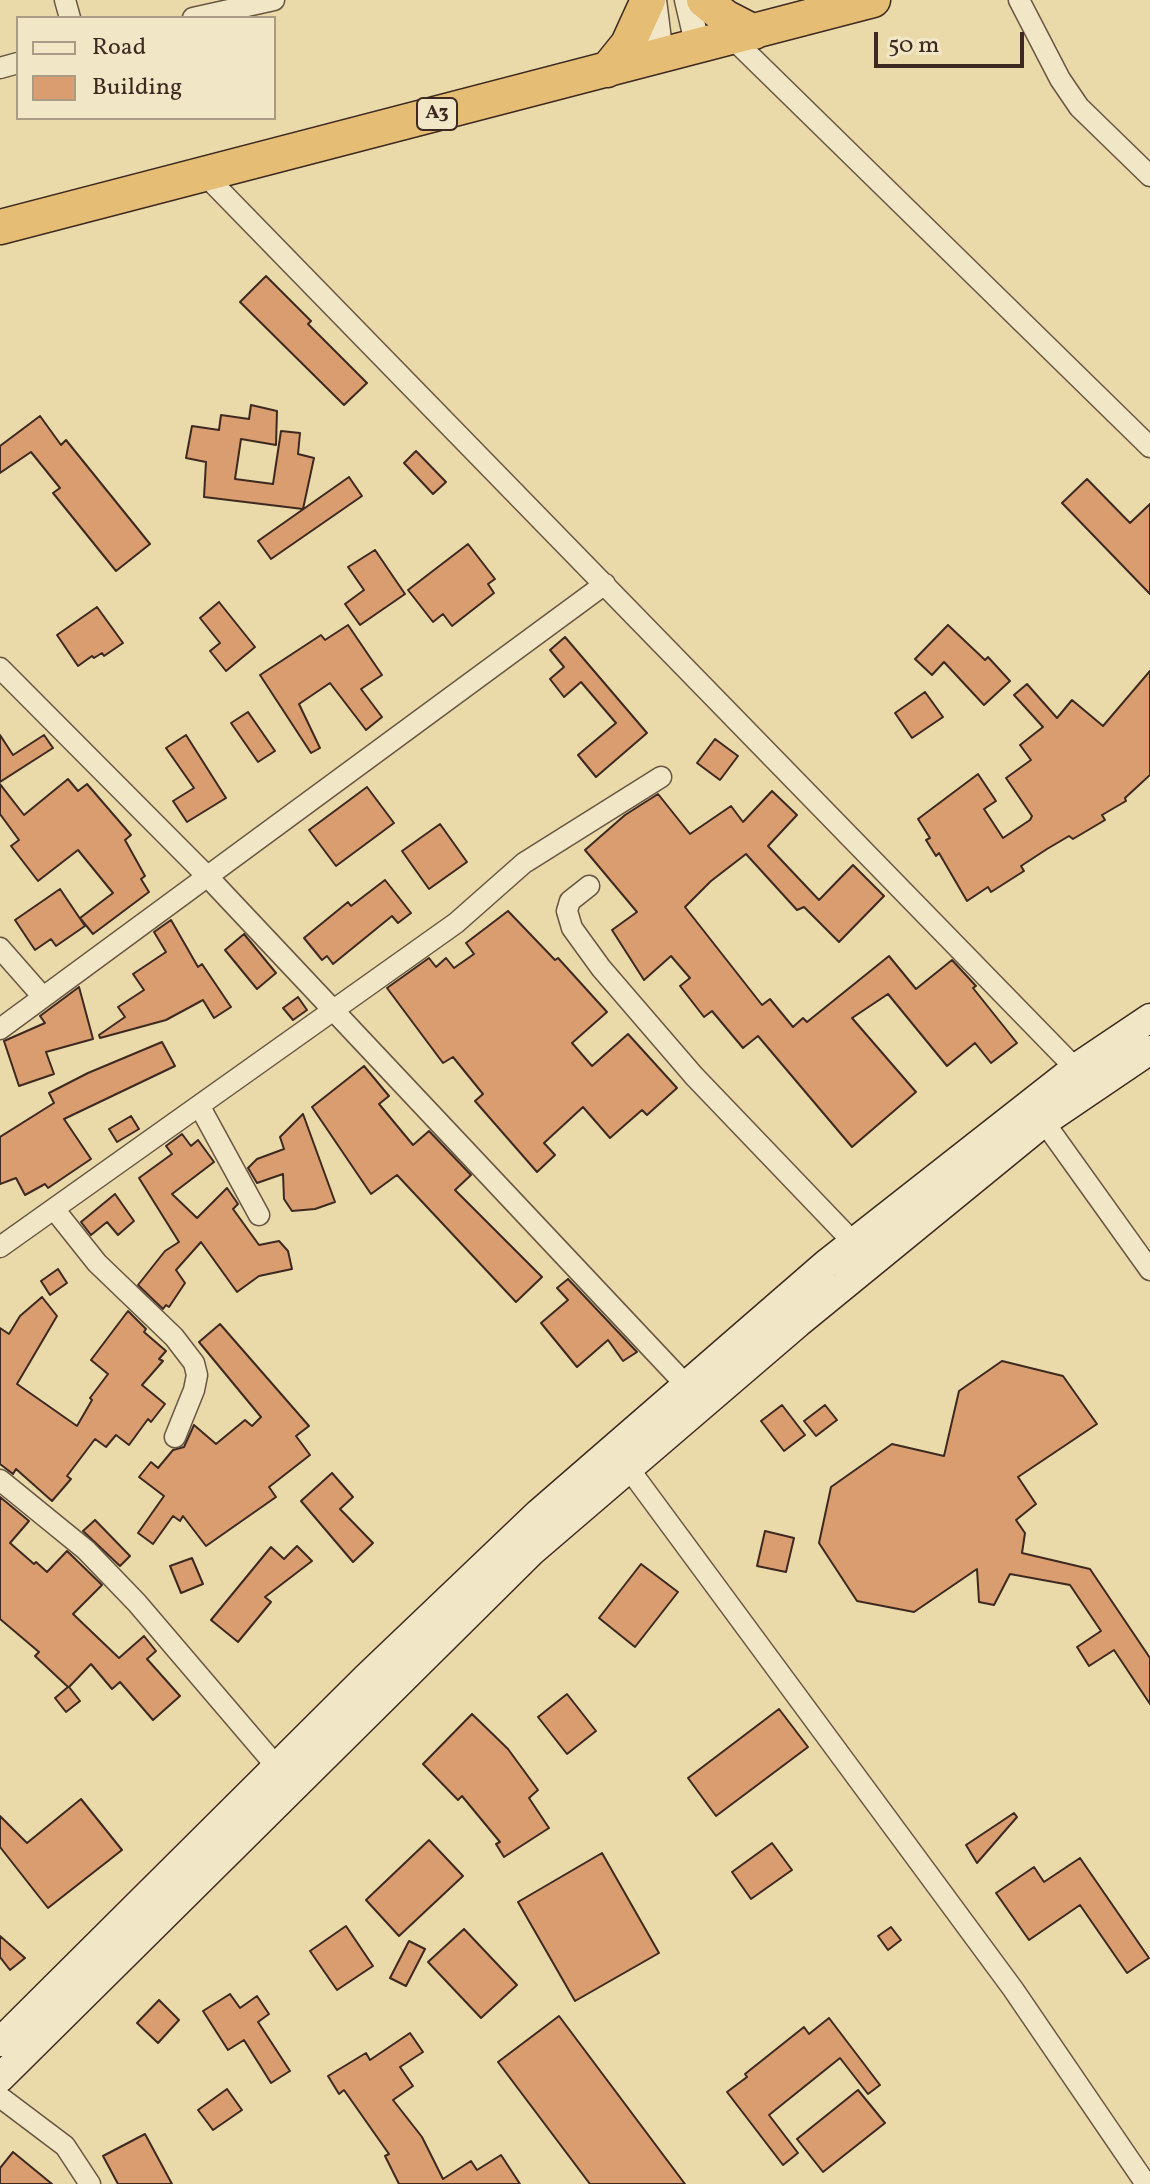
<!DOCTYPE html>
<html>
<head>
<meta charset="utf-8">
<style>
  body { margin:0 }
  #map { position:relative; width:1150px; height:2184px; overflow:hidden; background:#eadaa9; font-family:Vollkorn,serif }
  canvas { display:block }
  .legend { position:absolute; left:16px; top:16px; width:260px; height:104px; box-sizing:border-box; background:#f1e7c7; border:2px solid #a99b84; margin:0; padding:10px 14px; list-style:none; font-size:24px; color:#3d2920 }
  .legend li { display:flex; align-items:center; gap:16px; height:40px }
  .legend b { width:40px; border:2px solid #a99b84 }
  .scale { position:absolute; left:874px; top:32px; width:150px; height:36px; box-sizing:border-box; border:4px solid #3d2920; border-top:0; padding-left:10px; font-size:24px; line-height:28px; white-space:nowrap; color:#3d2920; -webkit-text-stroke:6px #f1e7c7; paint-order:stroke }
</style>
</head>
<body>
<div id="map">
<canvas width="1150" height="2184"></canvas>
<ul class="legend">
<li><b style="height:10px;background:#f1e7c7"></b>Road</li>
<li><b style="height:22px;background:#da9d70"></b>Building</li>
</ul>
<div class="scale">50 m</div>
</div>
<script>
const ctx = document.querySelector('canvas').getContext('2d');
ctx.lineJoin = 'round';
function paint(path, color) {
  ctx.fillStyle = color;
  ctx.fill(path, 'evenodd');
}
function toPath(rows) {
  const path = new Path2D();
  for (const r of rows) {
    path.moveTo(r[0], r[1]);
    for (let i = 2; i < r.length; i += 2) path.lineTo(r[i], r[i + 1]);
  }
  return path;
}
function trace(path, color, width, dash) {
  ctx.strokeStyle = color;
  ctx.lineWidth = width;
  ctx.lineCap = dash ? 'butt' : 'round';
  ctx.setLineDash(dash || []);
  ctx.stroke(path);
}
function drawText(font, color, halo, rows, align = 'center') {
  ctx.font = font + ' Vollkorn,serif';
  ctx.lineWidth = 6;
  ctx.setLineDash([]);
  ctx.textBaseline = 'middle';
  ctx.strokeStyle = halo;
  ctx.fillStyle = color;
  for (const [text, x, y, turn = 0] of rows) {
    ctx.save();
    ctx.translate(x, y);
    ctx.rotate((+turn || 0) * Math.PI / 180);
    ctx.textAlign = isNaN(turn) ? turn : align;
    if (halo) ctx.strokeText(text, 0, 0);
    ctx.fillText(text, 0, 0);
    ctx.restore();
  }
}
const building = toPath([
  [266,276,311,321,308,324,367,383,344,405,240,302,266,276],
  [251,405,277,411,276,445,241,439,235,479,273,484,281,431,300,433,298,454,314,458,303,509,204,497,206,462,186,458,192,426,219,430,221,415,249,419,251,405],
  [40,416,61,445,66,440,150,544,116,571,53,493,60,488,31,452,0,473,0,446,40,416],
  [416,451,446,482,433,494,404,463,416,451],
  [349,477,362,496,271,559,258,541,349,477],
  [1087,479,1130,523,1150,504,1150,594,1062,503,1087,479],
  [468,544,495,579,488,584,494,593,452,626,443,614,433,622,408,590,468,544],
  [375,550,405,594,360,625,345,604,364,590,348,567,375,550],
  [219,602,255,647,226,671,210,651,220,643,200,618,219,602],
  [97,607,123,643,104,656,102,653,94,658,92,656,78,666,57,635,97,607],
  [348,625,382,675,361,689,382,717,366,730,330,683,299,704,320,748,311,753,260,675,321,635,325,640,348,625],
  [948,625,985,660,988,657,1010,681,984,705,944,662,932,675,915,659,948,625],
  [565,637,647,733,596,777,578,755,616,723,581,682,564,697,550,679,564,667,550,650,565,637],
  [1150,671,1150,775,1125,798,1126,801,1102,815,1105,820,1073,839,1069,836,1047,849,1021,866,1024,871,991,892,988,887,967,901,939,853,936,856,926,840,930,838,918,819,978,774,996,801,984,809,1003,838,1030,820,1032,816,1006,778,1031,760,1020,745,1043,727,1014,695,1027,684,1057,718,1072,700,1103,726,1150,671],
  [925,692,943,717,912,738,895,713,925,692],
  [248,712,275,751,258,762,231,723,248,712],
  [0,735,13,755,44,735,53,748,0,782,0,735],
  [186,735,226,798,187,822,173,801,194,788,166,748,186,735],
  [715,739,738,756,720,780,697,763,715,739],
  [68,779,78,791,87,784,131,835,125,840,145,876,141,879,149,892,93,934,80,918,113,893,78,850,38,881,11,846,19,840,0,814,0,784,24,815,68,779],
  [367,787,394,823,336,866,309,830,367,787],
  [772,791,797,815,768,846,819,900,853,865,884,896,839,942,804,907,797,910,746,854,711,881,685,907,762,1005,770,999,793,1027,803,1018,807,1022,889,956,916,989,952,960,976,986,973,988,1017,1043,991,1063,975,1043,947,1066,888,994,852,1018,916,1092,852,1147,758,1036,743,1048,712,1011,704,1017,680,986,690,978,671,956,644,980,612,930,637,912,585,850,625,815,658,794,690,834,731,806,743,822,772,791],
  [440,824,467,862,429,889,402,851,440,824],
  [385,880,411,913,398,923,392,916,333,964,327,956,322,960,304,938,348,902,351,906,385,880],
  [60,889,85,926,56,946,51,939,35,950,15,920,60,889],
  [508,911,555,960,558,958,607,1012,572,1043,592,1066,628,1034,677,1088,647,1115,642,1110,610,1138,583,1107,544,1143,555,1155,537,1172,475,1101,483,1094,453,1057,443,1063,387,988,429,958,436,967,446,958,454,968,474,954,466,943,508,911],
  [171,920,198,967,202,964,231,1007,214,1018,203,1000,166,1020,100,1038,99,1035,125,1017,118,1007,144,990,133,974,166,952,154,932,171,920],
  [244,934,276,973,257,989,225,950,244,934],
  [79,987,93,1039,46,1052,54,1074,19,1086,4,1041,45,1023,40,1016,79,987],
  [298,997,307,1010,293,1020,283,1008,298,997],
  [162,1042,175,1066,64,1119,91,1159,48,1188,45,1184,25,1195,16,1178,0,1184,0,1137,54,1103,49,1093,88,1073,162,1042],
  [364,1066,389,1096,379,1104,413,1145,429,1131,471,1175,455,1190,542,1277,516,1302,397,1175,371,1194,312,1107,364,1066],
  [303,1114,335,1202,315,1209,292,1211,284,1199,283,1174,257,1183,248,1168,257,1159,284,1149,280,1137,303,1114],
  [131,1116,139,1129,117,1142,109,1129,131,1116],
  [182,1134,191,1146,198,1140,214,1162,172,1194,197,1218,227,1188,238,1204,233,1209,259,1245,279,1241,288,1251,292,1269,259,1276,237,1292,201,1242,176,1270,185,1283,169,1307,166,1305,163,1309,138,1285,165,1251,179,1242,139,1178,172,1154,166,1146,182,1134],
  [115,1194,134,1221,118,1235,107,1222,91,1235,81,1222,115,1194],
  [58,1269,67,1283,50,1295,41,1281,58,1269],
  [568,1279,637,1352,623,1361,608,1340,577,1367,541,1323,568,1300,557,1288,568,1279],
  [42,1297,57,1316,17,1384,77,1426,92,1400,90,1398,108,1374,91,1360,128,1311,146,1329,144,1332,166,1351,159,1359,163,1361,142,1385,165,1404,151,1422,148,1419,129,1445,116,1435,106,1447,95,1439,67,1476,71,1479,52,1501,16,1469,13,1474,0,1464,0,1328,9,1334,20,1316,42,1297],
  [220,1324,309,1426,296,1436,310,1455,269,1487,276,1497,206,1546,183,1516,180,1521,173,1516,153,1544,138,1533,164,1496,139,1477,151,1462,158,1468,173,1450,184,1447,194,1425,216,1444,245,1420,252,1426,261,1417,199,1342,220,1324],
  [1002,1361,1063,1376,1097,1424,1018,1477,1036,1504,1016,1520,1025,1533,1022,1553,1090,1569,1150,1658,1150,1704,1114,1650,1089,1666,1077,1647,1101,1631,1070,1585,1010,1574,994,1605,979,1602,977,1569,914,1612,857,1601,819,1543,831,1487,892,1444,944,1456,959,1391,1002,1361],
  [782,1405,805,1435,784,1451,761,1421,782,1405],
  [825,1405,837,1420,816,1436,804,1421,825,1405],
  [332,1473,353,1497,340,1509,373,1543,353,1562,301,1501,332,1473],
  [0,1497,29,1521,10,1543,34,1564,36,1562,47,1572,67,1551,102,1585,73,1614,119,1658,144,1636,156,1651,147,1659,180,1696,153,1720,120,1682,112,1689,91,1664,69,1687,80,1701,66,1712,55,1698,68,1687,35,1656,39,1652,0,1619,0,1497],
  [95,1520,130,1556,120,1566,83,1531,95,1520],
  [765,1531,794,1538,786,1572,757,1566,765,1531],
  [297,1546,312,1561,265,1597,271,1602,238,1642,211,1620,271,1547,284,1559,297,1546],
  [192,1558,203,1584,181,1593,170,1566,192,1558],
  [641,1564,678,1592,635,1647,599,1618,641,1564],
  [567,1694,596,1731,567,1754,538,1717,567,1694],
  [779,1709,808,1747,716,1816,688,1778,779,1709],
  [472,1714,508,1749,538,1790,529,1798,549,1828,504,1857,496,1844,500,1842,462,1796,458,1800,423,1764,472,1714],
  [81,1799,122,1850,48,1908,0,1847,0,1816,27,1843,81,1799],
  [1014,1813,1017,1817,977,1863,966,1845,1014,1813],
  [429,1840,463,1876,399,1936,366,1900,429,1840],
  [772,1843,792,1870,751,1899,732,1872,772,1843],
  [602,1853,659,1953,575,2001,518,1902,602,1853],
  [1080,1858,1149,1958,1127,1973,1080,1905,1029,1940,996,1893,1034,1867,1044,1882,1080,1858],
  [346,1926,373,1966,337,1990,310,1951,346,1926],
  [891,1927,901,1940,888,1950,878,1936,891,1927],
  [464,1929,517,1985,481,2018,428,1962,464,1929],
  [0,1936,25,1958,10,1970,0,1957,0,1936],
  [409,1941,425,1949,406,1986,390,1978,409,1941],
  [230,1994,240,2008,257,1996,269,2014,258,2022,290,2071,271,2083,244,2040,228,2050,203,2011,230,1994],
  [159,2000,179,2020,158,2043,137,2023,159,2000],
  [559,2016,685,2184,590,2184,498,2062,559,2016],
  [829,2018,880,2085,868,2094,840,2058,769,2115,798,2153,783,2165,727,2092,747,2077,745,2074,804,2027,809,2034,829,2018],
  [410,2033,423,2052,400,2067,413,2086,393,2100,422,2137,443,2179,471,2161,477,2170,501,2155,520,2184,399,2184,385,2156,389,2154,344,2090,339,2094,328,2076,366,2053,370,2060,410,2033],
  [227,2089,242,2110,213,2130,198,2110,227,2089],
  [858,2090,885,2123,823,2172,797,2139,858,2090],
  [145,2134,172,2184,118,2184,103,2156,145,2134],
  [13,2152,52,2184,0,2184,0,2168,13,2152]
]);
const minor = toPath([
  [65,0,70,18],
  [1019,0,1060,79,1079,107,1150,176],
  [193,18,274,0],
  [731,37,1150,447],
  [0,68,18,63],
  [204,174,1083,1076],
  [0,668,207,876,686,1385],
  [589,886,570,901,567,911,572,928,601,968,694,1076,854,1243],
  [0,948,43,997],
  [0,1029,605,584],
  [200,1107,259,1215],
  [1044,1122,1150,1270],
  [54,1209,97,1263,174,1337,194,1363,197,1375,194,1390,175,1437],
  [0,1247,456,923,524,863,661,777],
  [621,1458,1013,1989,1146,2184],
  [0,1480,86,1550,137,1603,277,1767],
  [0,2097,65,2146,90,2184]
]);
const tertiary = toPath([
  [654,0,661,56],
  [687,0,698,47]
]);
const secondary = toPath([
  [0,2042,366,1678,539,1513,826,1264,1077,1067,1150,1018],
  [0,2078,532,1551,798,1323,1044,1122,1150,1050]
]);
const trunk = toPath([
  [704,0,725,17,754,32],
  [607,70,628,44,648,0],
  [0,227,873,0]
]);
const shields = [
  [437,114,40]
];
const shieldNames = [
  ["A3",437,114]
];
paint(building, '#da9d70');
trace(building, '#3d2920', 2);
trace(minor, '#685542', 23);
trace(tertiary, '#685542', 27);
trace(secondary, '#3d2920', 31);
trace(trunk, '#3d2920', 37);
trace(minor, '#f1e7c7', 20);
trace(tertiary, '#f1e7c7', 24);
trace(secondary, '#f1e7c7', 28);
trace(trunk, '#e5bd74', 34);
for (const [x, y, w] of shields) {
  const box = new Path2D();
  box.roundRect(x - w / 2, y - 16, w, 32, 6);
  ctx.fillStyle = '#f1e7c7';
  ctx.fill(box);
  trace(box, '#3d2920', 2);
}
drawText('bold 20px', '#3d2920', null, shieldNames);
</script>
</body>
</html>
